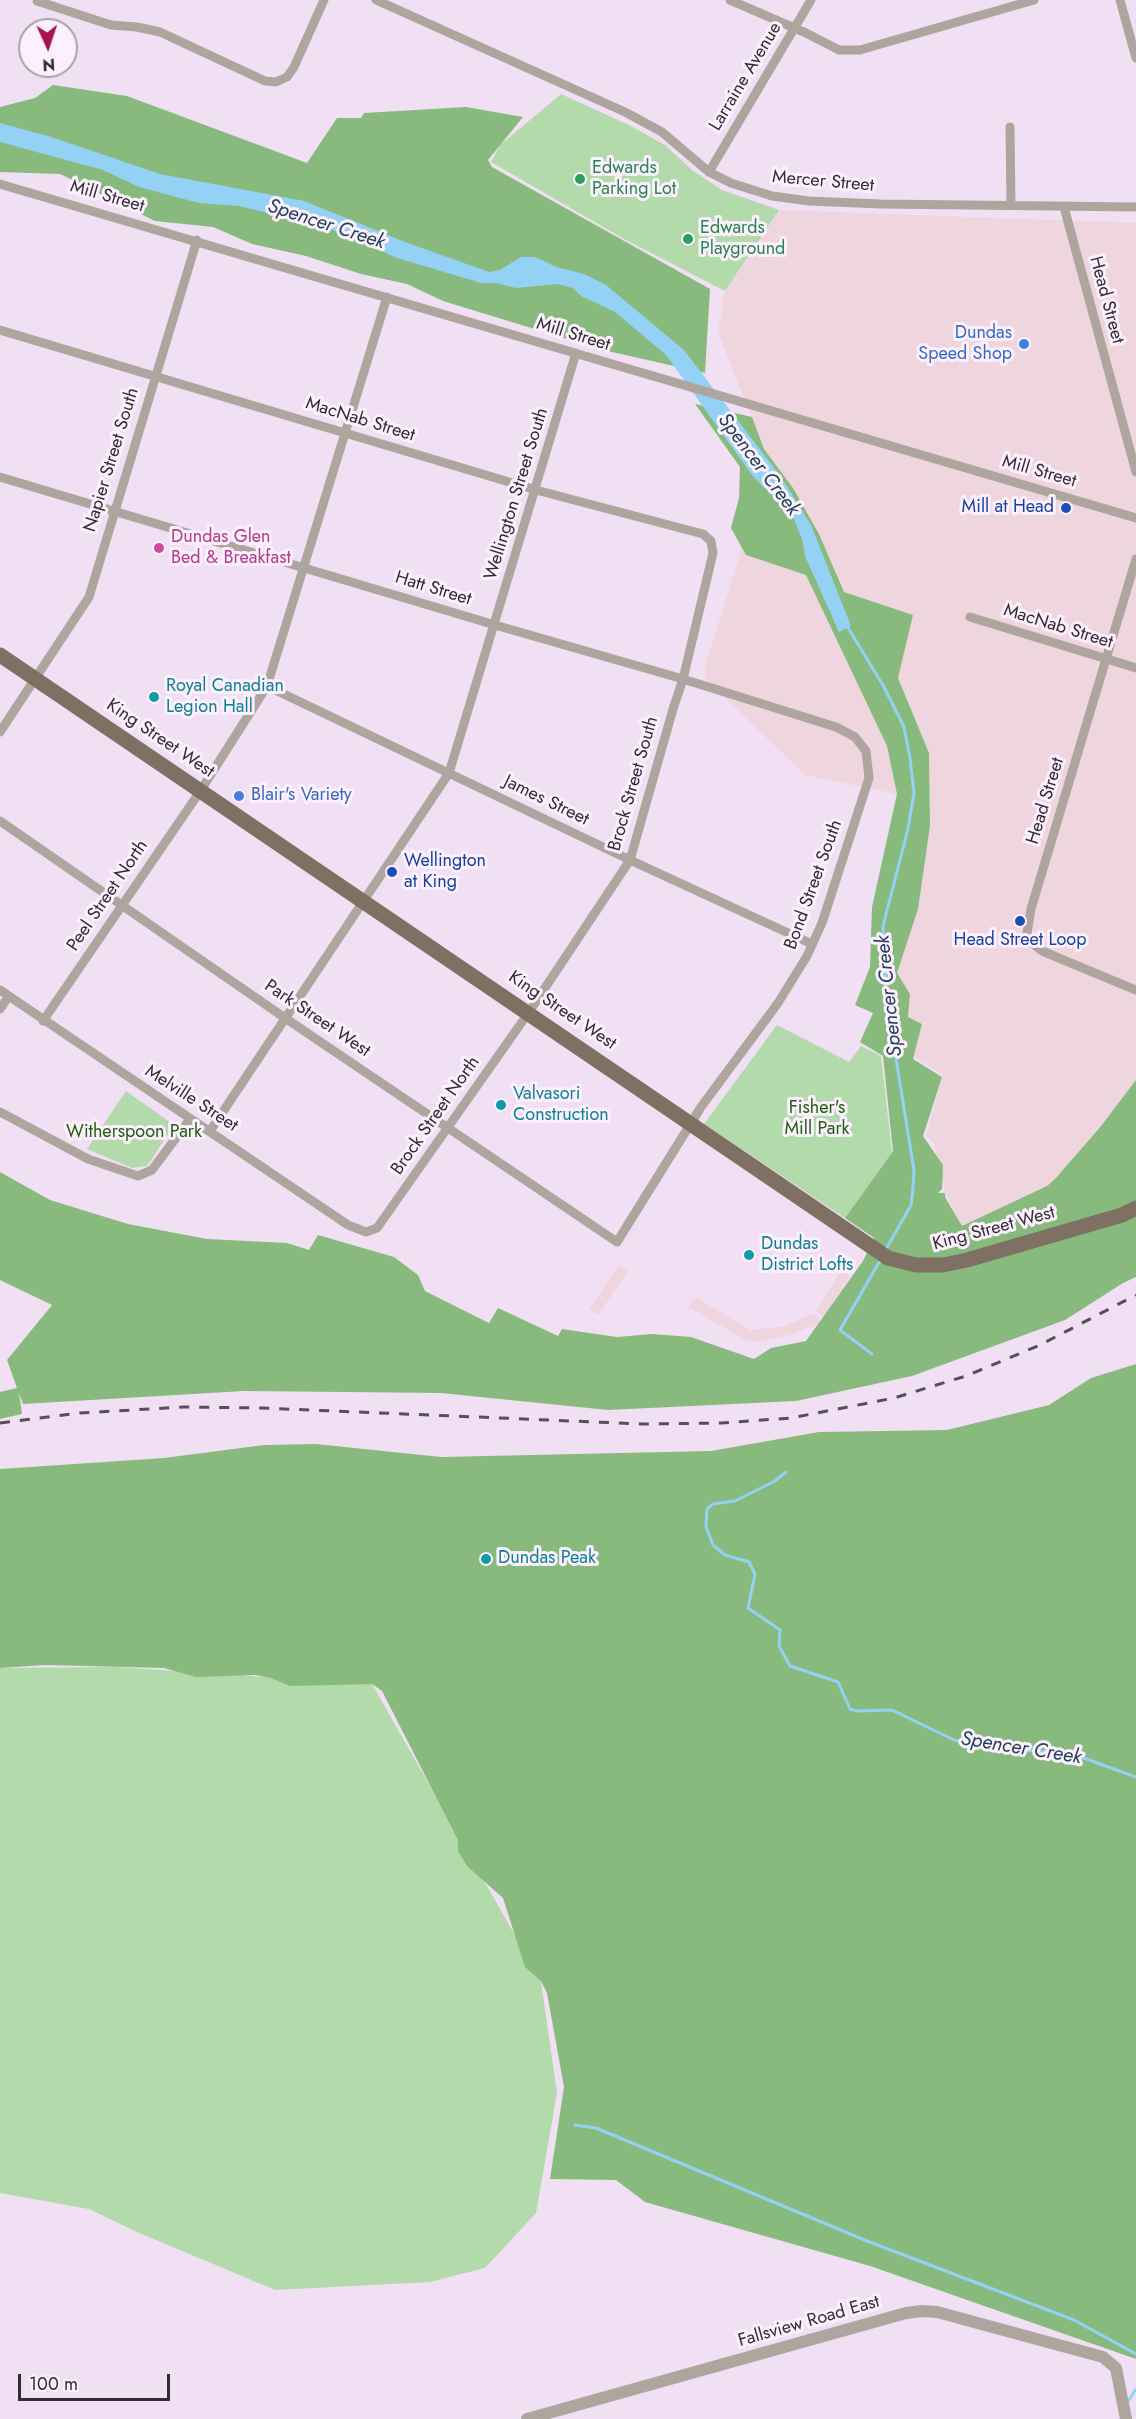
<!DOCTYPE html>
<html>
<head>
<meta charset="utf-8">
<style>
  body { margin:0 }
  #map { position:relative; width:1136px; height:2419px; overflow:hidden; background:#f1e0f4; font-family:Jost,sans-serif }
  canvas { display:block }
  .north { position:absolute; left:18px; top:18px; width:60px; height:60px; box-sizing:border-box; background:#fceffe; border:2px solid #aba1ac; border-radius:50%; rotate:177deg; font-size:16px; font-weight:700; line-height:24px; text-align:center; color:#312b32 }
  .north::after { content:''; display:block; margin:auto; width:21px; height:27px; background:#a51250; clip-path:polygon(50% 0,100% 100%,50% 72%,0 100%) }
  .scale { position:absolute; left:18px; top:2374px; width:152px; height:27px; box-sizing:border-box; border:3px solid #312b32; border-top:0; padding-left:8px; font-size:18px; line-height:21px; white-space:nowrap; color:#312b32; -webkit-text-stroke:4px #fceffe; paint-order:stroke }
</style>
</head>
<body>
<div id="map">
<canvas width="1136" height="2419"></canvas>
<div class="north">N</div>
<div class="scale">100 m</div>
</div>
<script>
const ctx = document.querySelector('canvas').getContext('2d');
ctx.lineJoin = 'round';
function paint(path, color) {
  ctx.fillStyle = color;
  ctx.fill(path, 'evenodd');
}
function toPath(rows) {
  const path = new Path2D();
  for (const r of rows) {
    path.moveTo(r[0], r[1]);
    for (let i = 2; i < r.length; i += 2) path.lineTo(r[i], r[i + 1]);
  }
  return path;
}
function trace(path, color, width, dash) {
  ctx.strokeStyle = color;
  ctx.lineWidth = width;
  ctx.lineCap = dash ? 'butt' : 'round';
  ctx.setLineDash(dash || []);
  ctx.stroke(path);
}
function drawText(font, color, halo, rows, align = 'center') {
  ctx.font = font + ' Jost,sans-serif';
  ctx.lineWidth = 6;
  ctx.setLineDash([]);
  ctx.textBaseline = 'middle';
  ctx.strokeStyle = halo;
  ctx.fillStyle = color;
  for (const [text, x, y, turn = 0] of rows) {
    ctx.save();
    ctx.translate(x, y);
    ctx.rotate((+turn || 0) * Math.PI / 180);
    ctx.textAlign = isNaN(turn) ? turn : align;
    if (halo) ctx.strokeText(text, 0, 0);
    ctx.fillText(text, 0, 0);
    ctx.restore();
  }
}
const industrial = toPath([
  [779,210,1136,223,1136,1081,1060,1175,1047,1186,962,1226,945,1193,934,1143,926,1136,943,1075,913,1056,924,1020,922,1024,908,1017,910,994,896,973,918,909,930,826,929,753,897,678,913,615,844,592,819,534,793,488,764,449,718,332,725,291],
  [742,548,746,555,806,575,887,746,897,794,805,775,707,680,704,670],
  [619,1265,628,1271,598,1315,589,1309],
  [841,1270,850,1276,824,1317,816,1311],
  [696,1297,750,1330,785,1326,815,1313,820,1323,790,1335,753,1342,745,1340,689,1307]
]);
const green = toPath([
  [561,94,629,125,665,145,693,171,722,190,779,210,725,291,624,239,491,162,500,145],
  [777,1025,849,1062,861,1046,881,1056,892,1152,845,1218,704,1124],
  [126,1091,174,1125,147,1166,132,1168,87,1149],
  [116,1667,372,1684,541,1981,557,2093,536,2213,485,2268,430,2282,275,2290,137,2232,89,2209,0,2193,0,1668]
]);
const forest = toPath([
  [53,85,127,96,307,163,337,118,361,118,364,113,466,107,523,117,488,160,492,167,710,289,705,373,603,350,443,301,407,284,361,274,306,256,252,244,213,227,155,221,60,174,0,172,0,107,35,98],
  [695,404,752,417,764,449,793,488,819,534,844,592,913,615,898,678,929,753,930,826,918,909,897,973,910,994,908,1017,922,1024,913,1059,942,1077,923,1136,943,1165,942,1189,938,1193,945,1193,945,1197,962,1226,1047,1186,1056,1178,1101,1126,1136,1080,1136,1277,1123,1283,1065,1320,912,1376,796,1401,608,1410,441,1393,244,1391,23,1404,19,1393,22,1414,0,1419,0,1392,17,1388,7,1360,52,1305,0,1280,0,1172,50,1200,128,1224,207,1239,287,1243,309,1250,318,1235,394,1257,418,1275,425,1291,489,1323,498,1308,558,1336,562,1329,617,1337,652,1334,691,1337,754,1359,771,1348,806,1341,863,1261,874,1238,845,1218,893,1151,883,1056,860,1042,873,1013,855,1005,870,967,872,907,897,794,887,746,806,575,746,555,731,528,739,498,740,467],
  [1136,1364,1136,2359,870,2266,645,2202,616,2180,550,2179,564,2087,547,1993,541,1981,525,1967,503,1898,467,1866,458,1851,458,1840,382,1691,372,1684,290,1686,271,1678,255,1675,196,1677,164,1668,45,1665,0,1668,0,1469,164,1458,264,1445,316,1444,441,1457,711,1451,819,1432,947,1430,1049,1405,1091,1378]
]);
const water = toPath([
  [0,123,51,137,160,174,304,201,405,242,489,272,500,270,521,257,535,257,556,267,584,274,606,285,684,350,781,477,811,525,851,626,839,632,805,556,802,539,793,517,752,475,666,355,615,312,581,296,573,288,558,284,516,288,497,283,481,283,394,257,350,235,312,224,239,206,199,203,139,187,103,170,0,142]
]);
const stream = toPath([
  [847,626,884,687,904,727,910,758,914,793,908,829,883,926,887,1003,914,1170,913,1188,911,1205,885,1251],
  [872,1354,840,1330,881,1259],
  [786,1472,775,1481,735,1501,713,1504,707,1509,706,1527,713,1545,725,1555,749,1562,755,1574,748,1608,780,1630,779,1646,790,1666,838,1682,850,1709,857,1711,892,1710,954,1740,987,1748,1070,1753,1136,1777],
  [575,2125,596,2128,867,2241,1074,2320,1136,2354],
  [1127,2403,1136,2389]
]);
const minor = toPath([
  [376,0,625,112,662,132,709,172,731,183,772,196,809,201,881,204,1136,207],
  [730,0,806,33,839,50,860,50,1034,0],
  [1120,0,1136,58],
  [37,1,111,25,137,27,160,32,265,81,276,82,287,77,294,67,324,0],
  [1010,127,1011,205],
  [709,172,811,0],
  [0,184,1136,518],
  [1064,207,1136,472],
  [0,330,536,490,703,534,711,541,713,553,683,679,673,709,630,860,529,1012,377,1228,366,1232,348,1225,0,990],
  [0,477,495,625,683,679,836,727,855,737,866,751,869,778,822,923,807,956,778,1003,701,1107,617,1242,285,1018,0,821],
  [1136,559,1031,909,1027,933,1032,943,1042,951,1136,990],
  [970,617,1136,668],
  [267,686,630,860,812,944],
  [0,732,89,597,197,240],
  [0,1009,9,996],
  [43,1021,201,790,267,686,387,297],
  [0,1112,88,1159,138,1176,152,1170,190,1119],
  [210,1131,449,773,576,353]
]);
const tertiary = toPath([
  [527,2419,906,2313,922,2311,937,2312,1103,2357,1116,2368,1126,2419]
]);
const primary = toPath([
  [0,655,888,1258,916,1265,943,1265,967,1260,1122,1215,1136,1208]
]);
const rail = toPath([
  [0,1423,80,1413,184,1407,262,1408,643,1424,722,1423,791,1418,894,1398,966,1376,1040,1345,1136,1295]
]);
const markers = [
  [580,179,6,"#2e9e5b"],
  [688,239,6,"#2e9e5b"],
  [1024,344,6,"#3f7fe0"],
  [1066,508,6,"#1a4fb4"],
  [159,548,6,"#d1479c"],
  [154,697,6,"#0f9aa8"],
  [239,796,6,"#3f7fe0"],
  [392,872,6,"#1a4fb4"],
  [1020,921,6,"#1a4fb4"],
  [501,1105,6,"#0f9aa8"],
  [749,1255,6,"#0f9aa8"],
  [486,1559,6,"#0f9aa8"]
];
const streetNames = [
  ["Larraine Avenue",746,77,-59],
  ["Mercer Street",823,182,5],
  ["Mill Street",107,197,16],
  ["Head Street",1106,300,75],
  ["Mill Street",573,335,17],
  ["MacNab Street",360,420,17],
  ["Napier Street South",112,460,-73],
  ["Mill Street",1039,472,16],
  ["Wellington Street South",517,494,-73],
  ["Hatt Street",433,589,17],
  ["MacNab Street",1058,627,17],
  ["King Street West",160,739,34],
  ["Brock Street South",634,784,-74],
  ["James Street",546,801,26],
  ["Head Street",1046,801,-73],
  ["Bond Street South",814,885,-70],
  ["Peel Street North",108,896,-56],
  ["King Street West",562,1011,34],
  ["Park Street West",317,1019,34],
  ["Melville Street",191,1099,33],
  ["Brock Street North",436,1116,-55],
  ["King Street West",994,1229,-15],
  ["Fallsview Road East",809,2322,-16]
];
const leisureNames = [
  ["Edwards",592,169],
  ["Parking Lot",592,190],
  ["Edwards",700,229],
  ["Playground",700,250]
];
const shopNames = [
  ["Dundas",1012,334],
  ["Speed Shop",1012,355],
  ["Blair's Variety",251,796,"left"]
];
const transitNames = [
  ["Mill at Head",1054,508],
  ["Wellington",404,862,"left"],
  ["at King",404,883,"left"],
  ["Head Street Loop",1020,941,"center"]
];
const hotelNames = [
  ["Dundas Glen",171,538],
  ["Bed & Breakfast",171,559]
];
const cultureNames = [
  ["Royal Canadian",166,687],
  ["Legion Hall",166,708],
  ["Valvasori",513,1095],
  ["Construction",513,1116],
  ["Dundas",761,1245],
  ["District Lofts",761,1266],
  ["Dundas Peak",498,1559]
];
const parkNames = [
  ["Fisher's",817,1109],
  ["Mill Park",817,1130],
  ["Witherspoon Park",134,1133]
];
const waterNames = [
  ["Spencer Creek",326,225,18],
  ["Spencer Creek",758,465,53],
  ["Spencer Creek",890,996,-96],
  ["Spencer Creek",1021,1749,9]
];
paint(industrial, '#eed5de');
paint(green, '#b3daab');
paint(forest, '#88ba7e');
paint(water, '#94d2f5');
trace(stream, '#94d2f5', 3);
trace(minor, '#aea69e', 9);
trace(tertiary, '#aea69e', 12);
trace(primary, '#7e7062', 15);
trace(rail, '#564e58', 3, [10, 10]);
for (const [x, y, r, color] of markers) {
  const dot = new Path2D();
  dot.arc(x, y, r, 0, 2 * Math.PI);
  ctx.fillStyle = color;
  ctx.fill(dot);
  trace(dot, '#fceffe', 2);
}
drawText('18px', '#312b32', '#fceffe', streetNames);
drawText('18px', '#27864d', '#fceffe', leisureNames, 'left');
drawText('18px', '#366cbe', '#fceffe', shopNames, 'right');
drawText('18px', '#164399', '#fceffe', transitNames, 'right');
drawText('18px', '#b23c85', '#fceffe', hotelNames, 'left');
drawText('18px', '#0d838f', '#fceffe', cultureNames, 'left');
drawText('18px', '#1f600e', '#fceffe', parkNames);
drawText('italic 20px', '#1f4255', '#fceffe', waterNames);
</script>
</body>
</html>
